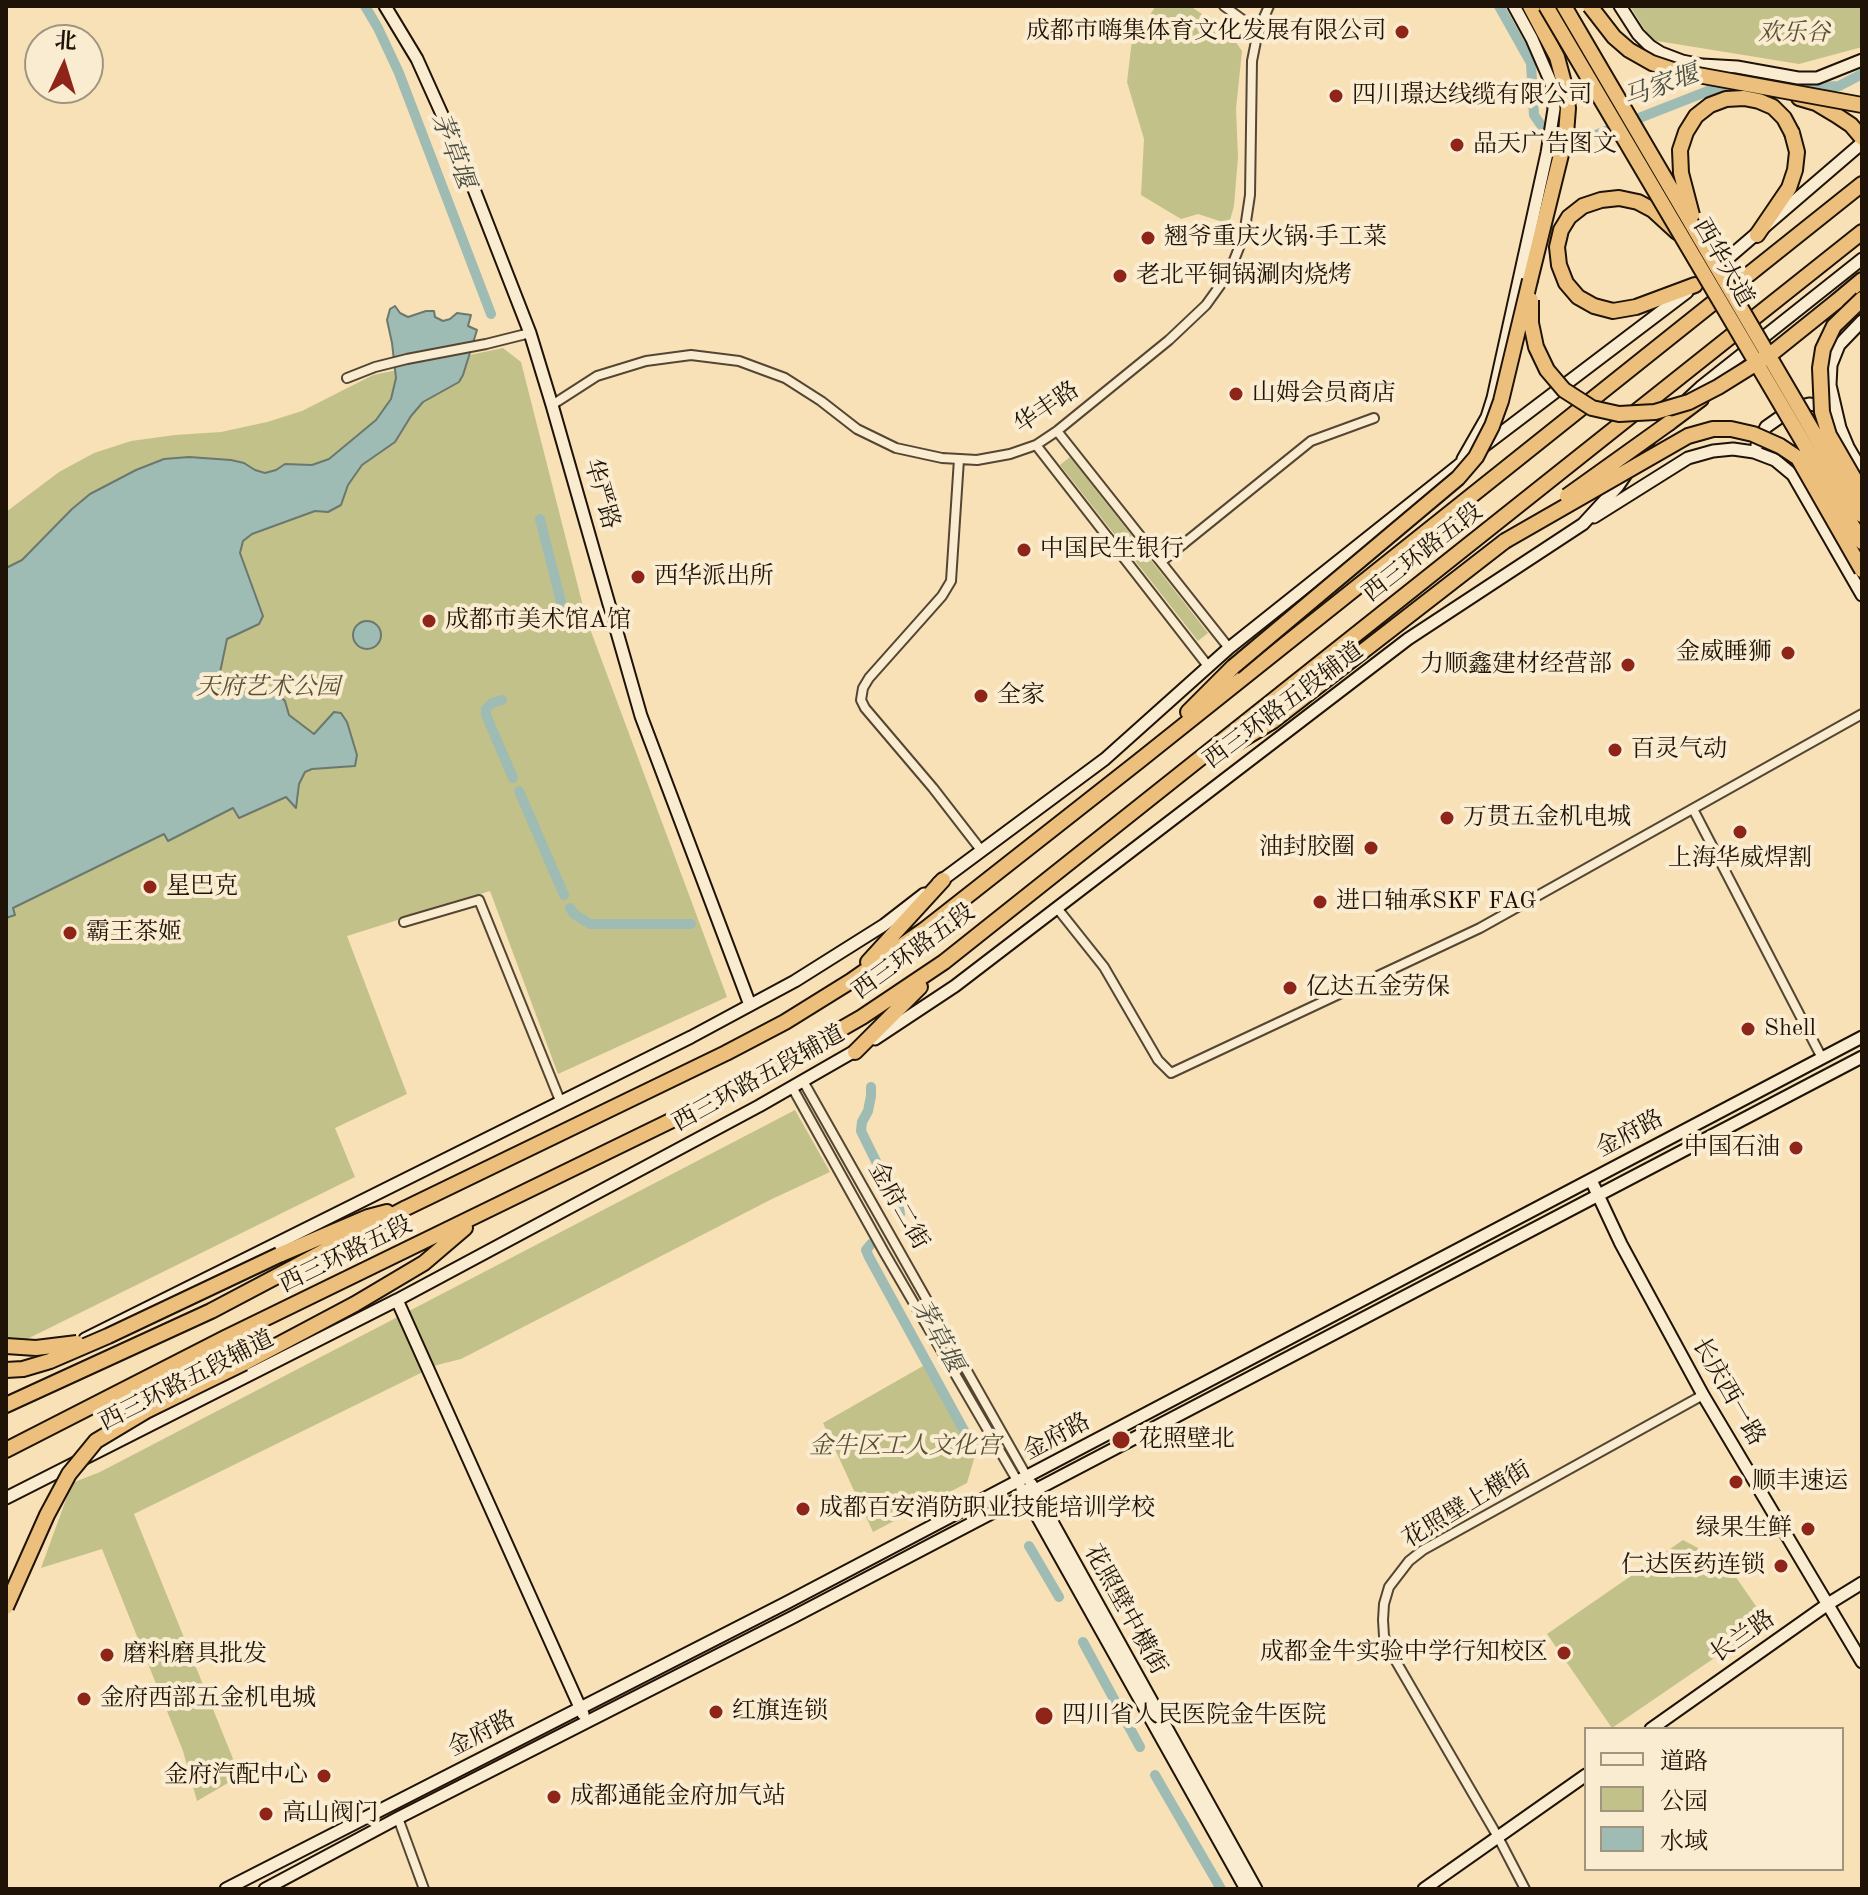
<!DOCTYPE html>
<html>
<head>
<meta charset="utf-8">
<style>
  body { margin:0 }
  #map { position:relative; width:1868px; height:1895px; overflow:hidden; background:#f8e1b7; font-family:"Old Standard TT","Noto Serif SC",serif }
  canvas { display:block }
  .frame { position:absolute; inset:0; border:8px solid #1f1307; pointer-events:none }
  .legend { position:absolute; left:1584px; top:1727px; width:260px; height:144px; box-sizing:border-box; background:#faecd0; border:2px solid #a29580; margin:0; padding:10px 14px; list-style:none; font-size:24px; color:#1f1307 }
  .legend li { display:flex; align-items:center; gap:16px; height:40px }
  .legend b { width:40px; border:2px solid #a29580 }
  .north { position:absolute; left:24px; top:24px; width:80px; height:80px; box-sizing:border-box; background:#faecd0; border:2px solid #a29580; border-radius:50%; rotate:4deg; font-size:22px; font-weight:700; line-height:32px; text-align:center; color:#1f1307 }
  .north::after { content:''; display:block; margin:auto; width:28px; height:36px; background:#8f2418; clip-path:polygon(50% 0,100% 100%,50% 72%,0 100%) }
</style>
</head>
<body>
<div id="map">
<canvas width="1868" height="1895"></canvas>
<div class="frame"></div>
<ul class="legend">
<li><b style="height:10px;background:#faecd0"></b>道路</li>
<li><b style="height:22px;background:#c3c18a"></b>公园</li>
<li><b style="height:22px;background:#9ebcb3"></b>水域</li>
</ul>
<div class="north">北</div>
</div>
<script>
const ctx = document.querySelector('canvas').getContext('2d');
ctx.lineJoin = 'round';
function paint(path, color) {
  ctx.fillStyle = color;
  ctx.fill(path, 'evenodd');
}
function toPath(rows) {
  const path = new Path2D();
  for (const r of rows) {
    if (r.length === 3) {
      path.moveTo(r[0] + r[2], r[1]);
      path.arc(r[0], r[1], r[2], 0, 2 * Math.PI);
      continue;
    }
    path.moveTo(r[0], r[1]);
    for (let i = 2; i < r.length; i += 2) path.lineTo(r[i], r[i + 1]);
  }
  return path;
}
function trace(path, color, width, dash) {
  ctx.strokeStyle = color;
  ctx.lineWidth = width;
  ctx.lineCap = dash ? 'butt' : 'round';
  ctx.setLineDash(dash || []);
  ctx.stroke(path);
}
function drawText(font, color, halo, rows, align = 'center') {
  ctx.font = font + ' "Old Standard TT","Noto Serif SC",serif';
  ctx.lineWidth = 8;
  ctx.setLineDash([]);
  ctx.textBaseline = 'middle';
  ctx.strokeStyle = halo;
  ctx.fillStyle = color;
  for (const [text, x, y, turn = 0] of rows) {
    ctx.save();
    ctx.translate(x, y);
    ctx.rotate((+turn || 0) * Math.PI / 180);
    ctx.textAlign = isNaN(turn) ? turn : align;
    if (halo) ctx.strokeText(text, 0, 0);
    ctx.fillText(text, 0, 0);
    ctx.restore();
  }
}
const green = toPath([
  [1156,6,1190,6,1229,32,1242,51,1236,109,1238,157,1234,206,1229,224,1198,214,1181,219,1141,195,1144,139,1127,82,1132,40],
  [1630,6,1862,6,1862,47,1799,64,1651,40],
  [503,348,521,362,586,618,727,997,558,1074,490,891,347,936,407,1094,335,1128,355,1177,21,1342,6,1337,6,512,59,472,94,453,131,441,175,435,221,432,267,422,302,411,373,375],
  [1070,457,1208,633,1198,641,1060,465],
  [795,1110,830,1172,772,1199,461,1359,437,1365,134,1514,240,1776,197,1801,183,1751,102,1549,41,1568,72,1483,100,1472],
  [923,1366,978,1445,967,1483,873,1532,823,1423],
  [1683,1540,1726,1563,1767,1622,1612,1728,1547,1634]
]);
const water = toPath([
  [395,306,400,313,408,317,426,311,434,311,435,317,443,321,450,319,457,313,471,315,468,326,477,330,463,375,459,382,423,402,411,416,395,442,362,465,348,485,341,505,328,512,315,511,252,534,243,541,240,553,263,616,259,624,227,639,218,682,226,692,276,692,285,701,289,715,314,734,334,712,341,713,347,722,357,755,355,766,312,769,305,772,299,784,296,808,286,797,239,818,233,808,168,841,164,834,13,908,15,915,6,918,6,568,22,560,72,509,90,494,136,470,164,459,189,457,231,460,244,463,255,470,265,473,276,470,285,464,312,465,329,459,376,420,391,399,396,378,392,343,387,320,390,309,395,306],
  [367,635,14]
]);
const canal = toPath([
  [365,6,378,28,399,73,491,314],
  [1499,6,1531,63,1534,115,1541,125],
  [1791,88,1839,86,1862,74],
  [1571,140,1583,140,1708,91,1751,89],
  [540,519,561,602],
  [502,700,492,703,486,709,486,715,513,778],
  [519,791,564,895],
  [570,908,574,914,590,924,691,924],
  [871,1087,871,1096,868,1111,862,1122,861,1131,899,1208,900,1214],
  [871,1244,866,1250,869,1257,973,1447],
  [1029,1546,1059,1597],
  [1083,1642,1140,1747],
  [1155,1775,1221,1889]
]);
const street = toPath([
  [1224,6,1258,31],
  [347,378,375,367,407,359,486,344,530,333],
  [552,405,597,376,646,361,691,355,739,361,785,378,821,401,857,429,896,448,942,458,977,460,1010,454,1036,445,1057,431,1169,340,1206,305,1229,273,1244,235,1250,195,1252,61,1258,31,1269,6],
  [1057,431,1229,648],
  [1036,445,1208,666],
  [959,459,951,581,942,596,869,678,863,688,861,700,865,708,933,788,981,850],
  [1161,562,1311,441,1374,418],
  [1693,809,1822,1058],
  [1057,908,1104,967,1158,1060,1171,1073,1480,928,1862,714],
  [404,922,479,900,561,1103],
  [803,1081,1027,1477],
  [792,1087,884,1252,1018,1482],
  [398,1818,424,1889],
  [1525,1889,1498,1837,1390,1651,1384,1636,1383,1620,1384,1604,1389,1587,1409,1561,1423,1550,1703,1395]
]);
const secondary = toPath([
  [385,6,417,59,463,161,530,333,552,405,641,716,750,1005],
  [1620,6,1638,34,1650,46,1661,53,1682,61,1702,65,1737,67,1798,78,1817,78,1862,60],
  [1713,271,1862,143],
  [1862,321,1839,345,1831,365,1830,385,1840,428,1848,447,1862,471],
  [1688,399,1702,386,1862,259],
  [1757,445,1766,427,1793,408,1809,404,1830,407],
  [1463,459,1487,417,1493,398,1547,153,1554,109,1552,85,1532,39,1514,6],
  [1594,517,1688,458,1713,451,1733,449,1754,452,1775,460,1793,475,1862,595],
  [938,883,1105,759,1229,648,1459,465,1687,292],
  [875,1039,955,986,1408,639,1583,524,1618,486,1649,440],
  [1591,1180,1621,1244,1703,1395,1862,1662],
  [397,1300,583,1714],
  [85,1339,691,1037,795,981,884,925,924,894],
  [1031,1484,1256,1889],
  [1022,1489,1246,1889],
  [6,1498,397,1300,759,1106,860,1048],
  [1651,1729,1828,1604,1862,1583],
  [226,1889,786,1603,1862,1037],
  [265,1889,398,1818,793,1617,1862,1057],
  [1424,1889,1586,1775]
]);
const highway = toPath([
  [1799,98,1816,103,1836,115,1851,125,1862,138],
  [1677,232,1653,210,1638,202,1619,198,1601,200,1583,206,1569,217,1561,230,1557,247,1559,265,1566,283,1578,297,1594,306,1613,311,1636,307,1695,285],
  [1757,235,1789,188,1795,170,1797,152,1792,133],
  [1530,280,1566,134,1568,108,1564,83,1557,57,1530,6],
  [1837,301,1862,280],
  [1669,423,1701,399],
  [1188,712,1233,667],
  [1213,757,1273,721,1505,541],
  [868,962,943,880],
  [855,1052,920,987],
  [279,1255,368,1217,387,1212],
  [244,1363,355,1304,424,1263,465,1228],
  [6,1405,211,1311,406,1208,726,1053,785,1022,851,981,924,930,1139,761,1862,184],
  [6,1450,225,1338,740,1087,862,1017,944,962,1862,232]
]);
const highwayBridge = toPath([
  [1546,6,1862,542],
  [1564,6,1862,515],
  [1590,6,1614,37,1629,50,1652,63,1676,71,1862,105],
  [1692,215,1681,173,1680,150,1686,132,1696,116,1710,105,1726,99,1744,98,1759,101,1773,107,1784,118,1792,133],
  [1862,299,1834,326,1823,349,1820,368,1822,412,1829,435,1862,492],
  [1531,300,1531,323,1536,347,1547,370,1564,390,1592,408,1619,414,1655,412,1689,402,1718,387,1771,354,1837,301],
  [1567,496,1669,423],
  [1505,541,1688,436,1713,429,1731,429,1753,434,1780,446,1798,458,1862,570],
  [1233,667,1458,478,1476,457,1492,426,1501,401,1530,280],
  [6,1346,36,1348,77,1343],
  [6,1370,23,1369,50,1361,108,1336,279,1255],
  [6,1607,47,1515,69,1474,96,1441,146,1411,244,1363]
]);
const markers = [
  [1402,32,8,"#8f2418"],
  [1336,96,8,"#8f2418"],
  [1457,145,8,"#8f2418"],
  [1148,238,8,"#8f2418"],
  [1120,276,8,"#8f2418"],
  [1236,394,8,"#8f2418"],
  [1024,550,8,"#8f2418"],
  [638,577,8,"#8f2418"],
  [429,621,8,"#8f2418"],
  [1788,653,8,"#8f2418"],
  [1628,665,8,"#8f2418"],
  [981,696,8,"#8f2418"],
  [1615,750,8,"#8f2418"],
  [1447,818,8,"#8f2418"],
  [1740,832,8,"#8f2418"],
  [1371,848,8,"#8f2418"],
  [150,887,8,"#8f2418"],
  [1320,902,8,"#8f2418"],
  [70,933,8,"#8f2418"],
  [1290,988,8,"#8f2418"],
  [1748,1029,8,"#8f2418"],
  [1796,1148,8,"#8f2418"],
  [1121,1440,10,"#8f2418"],
  [1736,1482,8,"#8f2418"],
  [803,1509,8,"#8f2418"],
  [1808,1529,8,"#8f2418"],
  [1781,1566,8,"#8f2418"],
  [1564,1653,8,"#8f2418"],
  [107,1655,8,"#8f2418"],
  [84,1699,8,"#8f2418"],
  [716,1712,8,"#8f2418"],
  [1044,1716,10,"#8f2418"],
  [324,1776,8,"#8f2418"],
  [554,1797,8,"#8f2418"],
  [266,1814,8,"#8f2418"]
];
const poiNames = [
  ["成都市嗨集体育文化发展有限公司",1386,32,"right"],
  ["四川璟达线缆有限公司",1352,96],
  ["品天广告图文",1473,145],
  ["翘爷重庆火锅·手工菜",1164,238],
  ["老北平铜锅涮肉烧烤",1136,276],
  ["山姆会员商店",1252,394],
  ["中国民生银行",1040,550],
  ["西华派出所",654,577],
  ["成都市美术馆A馆",445,621],
  ["金威睡狮",1772,653,"right"],
  ["力顺鑫建材经营部",1612,665,"right"],
  ["全家",997,696],
  ["百灵气动",1631,750],
  ["万贯五金机电城",1463,818],
  ["油封胶圈",1355,848,"right"],
  ["上海华威焊割",1740,859,"center"],
  ["星巴克",166,887],
  ["进口轴承SKF FAG",1336,902],
  ["霸王茶姬",86,933],
  ["亿达五金劳保",1306,988],
  ["Shell",1764,1029],
  ["中国石油",1780,1148,"right"],
  ["花照壁北",1139,1440],
  ["顺丰速运",1752,1482],
  ["成都百安消防职业技能培训学校",819,1509],
  ["绿果生鲜",1792,1529,"right"],
  ["仁达医药连锁",1765,1566,"right"],
  ["成都金牛实验中学行知校区",1548,1653,"right"],
  ["磨料磨具批发",123,1655],
  ["金府西部五金机电城",100,1699],
  ["红旗连锁",732,1712],
  ["四川省人民医院金牛医院",1062,1716],
  ["金府汽配中心",308,1776,"right"],
  ["成都通能金府加气站",570,1797],
  ["高山阀门",282,1814]
];
const parkNames = [
  ["欢乐谷",1794,34],
  ["天府艺术公园",268,688],
  ["金牛区工人文化宫",905,1447]
];
const streetNames = [
  ["西华大道",1723,263,60],
  ["华丰路",1047,408,-34],
  ["华严路",601,494,74],
  ["西三环路五段",1423,553,-38],
  ["西三环路五段辅道",1284,706,-37],
  ["西三环路五段",914,952,-36],
  ["西三环路五段辅道",759,1079,-29],
  ["金府路",1630,1134,-28],
  ["金府二街",898,1206,60],
  ["西三环路五段",346,1255,-26],
  ["西三环路五段辅道",187,1381,-27],
  ["长庆西一路",1728,1392,60],
  ["金府路",1057,1437,-28],
  ["花照壁上横街",1467,1505,-31],
  ["花照壁中横街",1125,1610,61],
  ["长兰路",1743,1637,-35],
  ["金府路",482,1734,-27]
];
const waterNames = [
  ["马家堰",1661,87,-20],
  ["茅草堰",452,151,69],
  ["茅草堰",937,1336,61]
];
paint(green, '#c3c18a');
paint(water, '#9ebcb3');
trace(water, '#6b786e', 2);
trace(canal, '#9ebcb3', 10);
trace(street, '#554633', 12);
trace(secondary, '#1f1307', 15);
trace(highway, '#1f1307', 18);
trace(street, '#faecd0', 8);
trace(secondary, '#faecd0', 11);
trace(highway, '#ecc07c', 14);
trace(highwayBridge, '#1f1307', 18, []);
trace(highwayBridge, '#ecc07c', 14);
for (const [x, y, r, color] of markers) {
  const dot = new Path2D();
  dot.arc(x, y, r, 0, 2 * Math.PI);
  ctx.fillStyle = color;
  ctx.fill(dot);
  trace(dot, '#faecd0', 3);
}
drawText('24px', '#1f1307', '#faecd0', poiNames, 'left');
drawText('italic 24px', '#585035', '#faecd0', parkNames);
drawText('24px', '#1f1307', '#faecd0', streetNames);
drawText('italic 26px', '#4b4e43', '#faecd0', waterNames);
</script>
</body>
</html>
